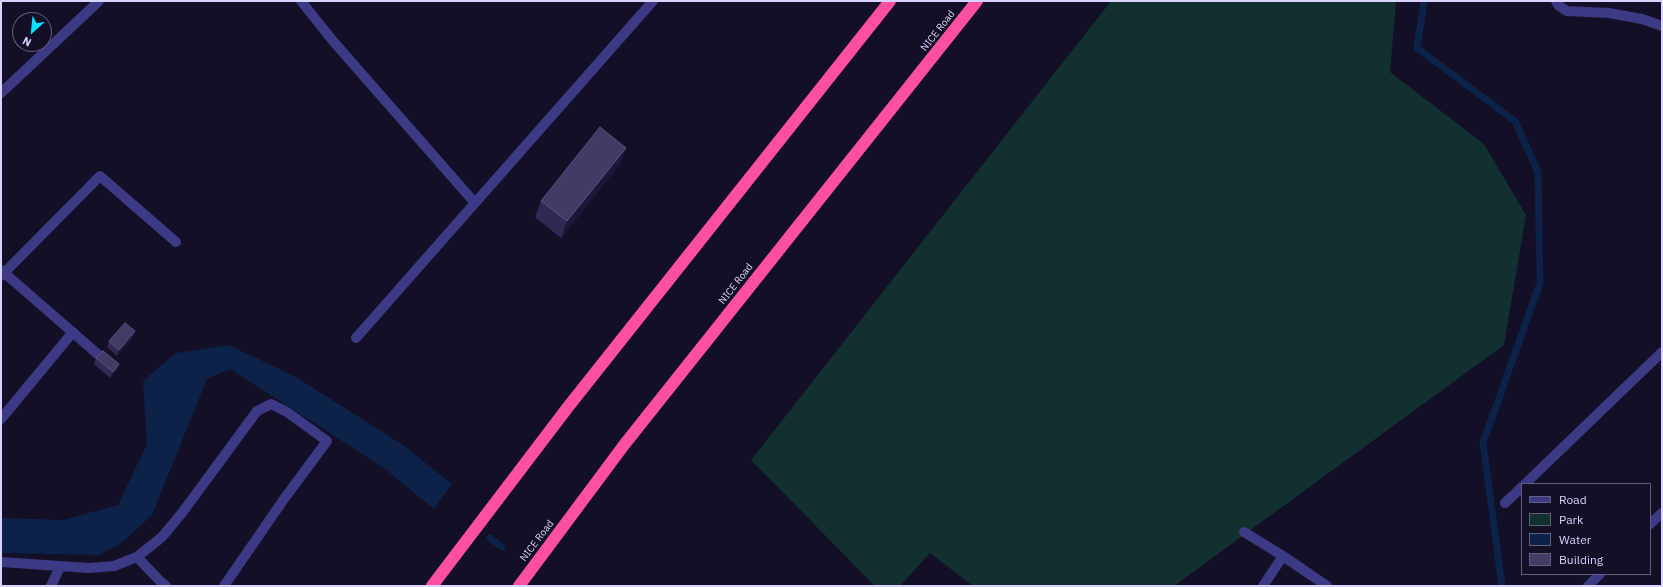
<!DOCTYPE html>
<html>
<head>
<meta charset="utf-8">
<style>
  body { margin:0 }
  #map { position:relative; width:1663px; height:587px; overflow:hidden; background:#130f26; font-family:"IBM Plex Sans",sans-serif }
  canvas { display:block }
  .frame { position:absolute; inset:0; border:2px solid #d9d4ff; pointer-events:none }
  .legend { position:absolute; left:1521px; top:483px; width:130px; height:92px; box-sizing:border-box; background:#130f26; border:1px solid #625e7d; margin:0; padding:5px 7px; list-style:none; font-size:12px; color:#d9d4ff }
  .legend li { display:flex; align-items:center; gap:8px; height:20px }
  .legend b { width:20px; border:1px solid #625e7d }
  .north { position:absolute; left:12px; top:12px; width:40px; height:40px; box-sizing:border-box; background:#130f26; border:1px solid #625e7d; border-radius:50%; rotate:207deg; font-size:11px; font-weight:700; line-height:16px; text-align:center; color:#d9d4ff }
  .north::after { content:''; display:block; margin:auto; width:14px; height:18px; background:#00e5ff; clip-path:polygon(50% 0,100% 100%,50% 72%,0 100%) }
</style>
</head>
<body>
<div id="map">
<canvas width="1663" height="587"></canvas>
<div class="frame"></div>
<ul class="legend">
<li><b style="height:5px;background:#3d3a85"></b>Road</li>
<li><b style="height:11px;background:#12302f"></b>Park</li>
<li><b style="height:11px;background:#0c2248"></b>Water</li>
<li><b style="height:11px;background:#433a66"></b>Building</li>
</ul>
<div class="north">N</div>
</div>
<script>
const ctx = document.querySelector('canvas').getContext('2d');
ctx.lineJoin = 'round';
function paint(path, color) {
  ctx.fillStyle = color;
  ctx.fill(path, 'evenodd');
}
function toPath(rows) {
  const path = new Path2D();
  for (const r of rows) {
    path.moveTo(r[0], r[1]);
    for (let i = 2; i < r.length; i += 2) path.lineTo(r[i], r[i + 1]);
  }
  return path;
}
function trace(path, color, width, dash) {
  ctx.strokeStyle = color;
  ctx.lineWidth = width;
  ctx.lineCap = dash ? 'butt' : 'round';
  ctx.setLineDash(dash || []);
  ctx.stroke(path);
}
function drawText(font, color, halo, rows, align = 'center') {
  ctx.font = font + ' "IBM Plex Sans",sans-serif';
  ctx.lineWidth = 3;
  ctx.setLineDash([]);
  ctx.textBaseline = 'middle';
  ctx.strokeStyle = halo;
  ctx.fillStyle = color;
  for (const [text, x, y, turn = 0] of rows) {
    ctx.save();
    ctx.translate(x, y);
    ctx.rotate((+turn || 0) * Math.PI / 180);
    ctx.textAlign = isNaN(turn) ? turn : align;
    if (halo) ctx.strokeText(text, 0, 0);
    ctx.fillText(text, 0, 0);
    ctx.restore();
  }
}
const green = toPath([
  [1111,1,1396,1,1390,72,1484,144,1526,215,1504,345,1174,586,973,586,930,553,900,586,875,586,751,460]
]);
const water = toPath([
  [229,345,296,377,403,445,452,484,434,509,384,468,230,369,207,379,152,515,124,541,100,555,1,553,1,518,63,520,118,505,147,444,143,381,176,353]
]);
const stream = toPath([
  [1424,1,1417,48,1515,121,1538,172,1540,283,1483,443,1502,586],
  [490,538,502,547]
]);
const minor = toPath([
  [301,1,333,41,475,203],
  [1556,1,1558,5,1567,11,1609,13,1642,19,1662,26],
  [1,93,99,1],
  [1,270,101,357],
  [1,276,100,176,176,242],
  [356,338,653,1],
  [1,419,73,332],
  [1525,484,1662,352],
  [1505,503,1522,487],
  [1650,524,1662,513],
  [1244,532,1283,556],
  [137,557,159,580,166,586],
  [1,562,89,568,114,566,137,557,162,537,182,513,257,411,271,404,287,412,327,441,284,499,224,586],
  [51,586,60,567],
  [1263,586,1283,556,1327,586],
  [1588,586,1600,574]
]);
const motorway = toPath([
  [432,586,568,407,890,1],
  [519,586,624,445,977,1]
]);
const wall = toPath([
  [626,148,620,164,561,238,535,217,541,201],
  [135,331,133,337,117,356,107,347,109,341],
  [96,358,119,364,117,370,110,378,94,364]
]);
const shadedWall = toPath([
  [626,148,620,164,561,238,567,221],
  [135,331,133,337,117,356,119,350],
  [119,364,117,370,110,378,113,372]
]);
const building = toPath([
  [600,127,626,148,567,221,541,201,600,127],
  [125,323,135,331,119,350,109,341,125,323],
  [103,351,119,364,113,372,96,358,103,351]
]);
const streetNames = [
  ["NICE Road",938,31,-52],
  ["NICE Road",736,284,-52],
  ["NICE Road",537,541,-53]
];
paint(green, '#12302f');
paint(water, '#0c2248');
trace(stream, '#0c2248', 7);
trace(minor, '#3d3a85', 10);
trace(motorway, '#ff4fa3', 12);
paint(wall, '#312854');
paint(shadedWall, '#1d163a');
paint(building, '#433a66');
trace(building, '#5a527e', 1);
drawText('10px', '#d9d4ff', '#130f26', streetNames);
</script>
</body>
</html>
